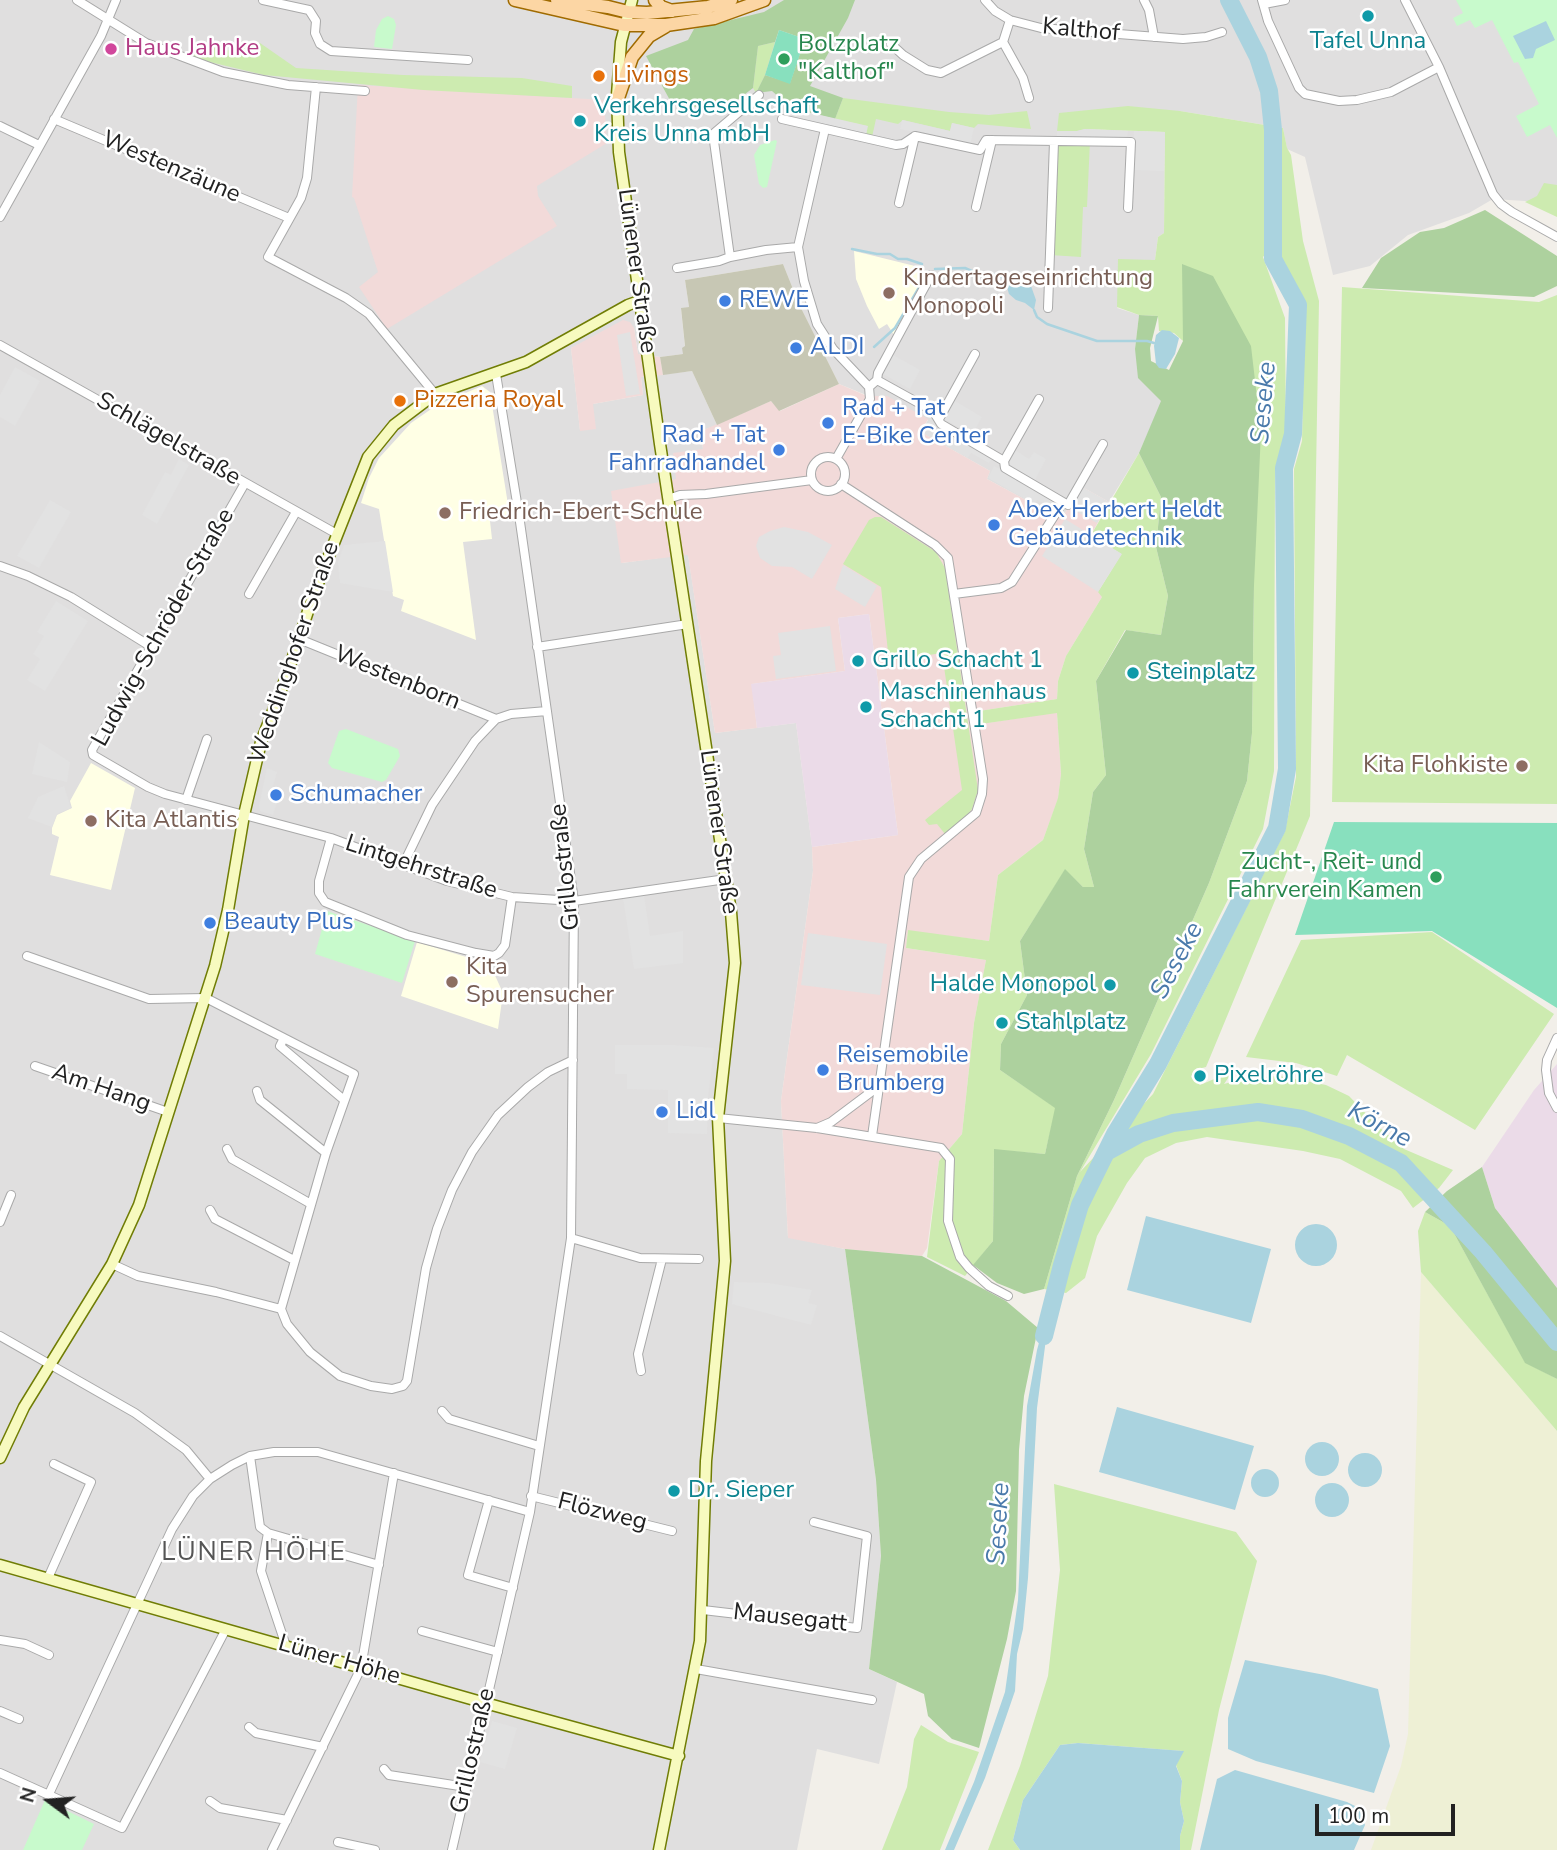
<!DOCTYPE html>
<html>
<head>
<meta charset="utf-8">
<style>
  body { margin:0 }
  #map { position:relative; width:1557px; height:1850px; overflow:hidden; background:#f2efe9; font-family:"Nunito Sans",sans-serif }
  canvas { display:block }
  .north { position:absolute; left:14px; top:1766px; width:70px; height:70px; -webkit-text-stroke:5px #fff; paint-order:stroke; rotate:286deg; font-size:19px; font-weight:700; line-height:28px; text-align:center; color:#222 }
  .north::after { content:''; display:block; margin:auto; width:24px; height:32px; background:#222; clip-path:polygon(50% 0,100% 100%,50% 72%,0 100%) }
  .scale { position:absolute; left:1315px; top:1804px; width:140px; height:32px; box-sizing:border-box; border:4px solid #222; border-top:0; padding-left:9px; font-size:21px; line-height:24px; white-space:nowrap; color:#222; -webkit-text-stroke:5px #fff; paint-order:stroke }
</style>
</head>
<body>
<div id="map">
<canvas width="1557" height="1850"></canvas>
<div class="north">N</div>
<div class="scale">100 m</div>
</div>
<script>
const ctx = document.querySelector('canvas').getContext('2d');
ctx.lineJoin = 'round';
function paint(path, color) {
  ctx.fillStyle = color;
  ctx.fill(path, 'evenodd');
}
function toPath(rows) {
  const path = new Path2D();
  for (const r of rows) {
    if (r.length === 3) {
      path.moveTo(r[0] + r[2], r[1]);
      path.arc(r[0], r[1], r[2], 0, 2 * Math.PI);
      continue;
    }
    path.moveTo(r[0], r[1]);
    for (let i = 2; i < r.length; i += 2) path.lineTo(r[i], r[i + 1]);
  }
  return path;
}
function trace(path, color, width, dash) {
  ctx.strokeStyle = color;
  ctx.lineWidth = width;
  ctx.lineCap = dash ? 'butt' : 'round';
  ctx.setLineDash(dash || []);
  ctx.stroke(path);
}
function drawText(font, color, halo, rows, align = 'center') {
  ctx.font = font + ' "Nunito Sans",sans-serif';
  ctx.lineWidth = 5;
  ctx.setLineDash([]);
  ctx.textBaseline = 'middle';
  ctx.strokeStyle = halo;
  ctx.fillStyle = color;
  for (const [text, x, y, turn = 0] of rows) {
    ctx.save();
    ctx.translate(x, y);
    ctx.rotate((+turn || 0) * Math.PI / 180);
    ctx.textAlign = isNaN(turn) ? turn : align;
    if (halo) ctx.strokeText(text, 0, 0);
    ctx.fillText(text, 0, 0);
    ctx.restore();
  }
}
const residential = toPath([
  [0,0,1557,0,1557,203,1493,199,1469,213,1408,235,1370,266,1333,275,1305,157,1287,149,1283,128,1180,111,1085,129,1165,132,1164,233,1158,237,1155,260,1117,308,1139,315,1135,349,1162,401,1139,453,1109,502,1082,487,1061,519,987,479,990,471,921,432,928,420,839,384,799,304,783,264,685,280,689,307,681,309,685,347,683,354,660,357,638,354,634,328,571,348,580,430,593,404,643,395,641,377,692,371,717,425,701,431,703,449,676,479,622,563,688,554,715,733,796,723,812,846,813,871,781,1101,788,1237,845,1249,876,1480,881,1556,869,1669,897,1682,879,1764,817,1749,797,1850,0,1850]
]);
const commercial = toPath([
  [358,85,604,100,607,143,537,186,538,196,557,226,387,329,359,287,378,272,354,198,352,197],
  [623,320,630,322,634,328,638,354,660,357,663,375,641,377,643,395,593,404,596,429,580,431,571,348],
  [839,384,867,396,887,396,928,419,921,432,990,471,987,479,1061,519,1082,487,1109,502,1091,535,1102,597,1066,656,1058,681,1057,699,979,711,981,724,1057,712,1061,774,1058,799,1043,840,998,875,989,941,908,931,906,948,986,960,974,1023,962,1134,939,1161,927,1248,922,1256,845,1249,788,1238,781,1101,813,871,812,847,898,835,869,614,838,618,845,671,752,684,757,728,715,733,688,555,621,563,611,491,676,479,673,453,703,449,701,431,771,401,780,411]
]);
const industrial = toPath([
  [869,614,898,835,812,847,796,723,757,728,751,684,845,671,838,618],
  [1557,1064,1557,1288,1495,1208,1482,1167,1534,1090]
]);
const education = toPath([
  [854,251,919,267,925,279,894,335,887,324,879,329,867,306,856,279],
  [482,386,490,392,510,517,490,521,492,539,463,542,476,640,401,611,404,600,393,596,379,509,361,503,369,478,379,458,411,423,437,405],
  [91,763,135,788,111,890,50,875,59,837,52,834,52,828,57,815,72,808,70,801],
  [417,942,476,960,493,971,503,993,498,1029,401,996]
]);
const construction = toPath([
  [783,264,799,304,839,384,779,411,771,401,717,425,692,371,663,375,660,357,683,354,682,348,685,346,681,308,689,307,685,280]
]);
const farmland = toPath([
  [1421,1272,1557,1431,1557,1850,1371,1850,1401,1766,1408,1734]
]);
const grass = toPath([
  [197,42,225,51,260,43,296,68,403,75,522,78,572,86,572,98,423,90,264,75,193,58],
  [775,42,765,75,756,93,753,88,758,46],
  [843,98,949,112,989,115,1027,111,1031,129,978,124,974,128,952,123,950,131,903,120,898,124,876,119,872,137,866,135,867,126,835,119],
  [1128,106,1180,111,1283,128,1287,148,1291,155,1303,241,1319,301,1310,816,1206,1067,1194,1070,1191,1077,1200,1085,1233,1071,1224,1084,1245,1078,1279,1076,1326,1085,1349,1096,1378,1126,1404,1149,1453,1170,1439,1188,1413,1208,1401,1191,1340,1159,1303,1151,1207,1137,1176,1143,1145,1158,1127,1183,1097,1236,1085,1278,1066,1293,1044,1289,1077,1176,1114,1100,1209,883,1247,781,1252,733,1254,585,1183,264,1183,341,1174,333,1159,331,1158,316,1139,315,1117,307,1118,259,1155,260,1158,237,1164,233,1165,132,1085,129,1077,131,1057,131,1059,113],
  [1279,238,1280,254,1305,302,1302,441,1294,469,1296,777,1285,831,1153,1094,1080,1172,1151,1054,1263,829,1274,771,1275,470,1286,437,1285,318,1263,257],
  [1090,141,1087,207,1083,207,1081,257,1050,255,1054,142],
  [1544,183,1557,185,1557,217,1525,202,1537,196],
  [1342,287,1539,302,1557,295,1557,804,1332,802],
  [1139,453,1161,497,1156,547,1168,596,1161,635,1125,630,1096,681,1106,775,1093,792,1084,849,1094,887,1083,887,1065,870,1020,941,1027,995,1001,1044,1000,1070,1056,1108,1045,1154,994,1150,993,1241,965,1276,927,1257,939,1161,962,1134,974,1023,986,960,906,948,908,930,989,941,998,875,1043,840,1058,798,1061,774,1057,713,981,724,979,711,1057,699,1058,681,1066,656,1102,597,1098,592,1121,554,1091,535],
  [875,517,881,517,936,552,945,568,978,790,972,809,965,818,945,834,937,824,929,825,925,820,962,790,942,653,889,661,881,587,843,564,869,520],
  [1432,932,1554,1014,1475,1130,1347,1055,1337,1076,1296,1063,1246,1057,1301,940],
  [1425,1212,1450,1226,1525,1362,1557,1379,1557,1431,1421,1272,1418,1231],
  [1054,1484,1236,1532,1257,1561,1219,1710,1191,1850,1180,1850,1180,1836,1184,1821,1180,1802,1182,1781,1176,1765,1183,1751,1078,1743,1060,1745,1023,1800,1013,1840,1020,1850,988,1850,1020,1766,1048,1676,1060,1570],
  [921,1725,948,1742,979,1752,940,1850,882,1850,907,1787,914,1739]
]);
const forest = toPath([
  [784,0,855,0,848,18,810,86,843,98,835,119,791,108,772,91,756,93,765,75,790,83,805,39,779,30,775,42,758,46,753,88,720,113,706,108,672,104,646,56,688,40,694,29,764,12],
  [1485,210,1557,256,1557,286,1534,297,1362,288,1381,258,1420,232,1444,228],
  [1182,264,1213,276,1251,346,1261,432,1254,585,1252,733,1247,781,1209,883,1114,1100,1077,1176,1044,1289,1024,1294,997,1283,973,1265,993,1241,994,1149,1045,1154,1055,1108,1000,1070,1001,1044,1027,995,1020,941,1065,869,1083,887,1094,887,1084,849,1093,792,1106,775,1096,681,1126,630,1161,635,1168,596,1156,547,1161,497,1139,453,1161,401,1138,378,1135,349,1139,315,1158,316,1150,348,1151,361,1169,370,1183,341],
  [1482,1167,1495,1208,1557,1288,1557,1379,1525,1363,1450,1226,1425,1212,1447,1191],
  [845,1249,922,1256,1006,1301,1038,1328,1024,1396,1019,1450,1016,1591,1007,1639,979,1748,952,1739,928,1716,924,1694,869,1669,881,1556,876,1480]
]);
const park = toPath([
  [1456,0,1557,0,1557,138,1550,125,1527,137,1516,116,1539,104,1518,62,1514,63,1492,20,1475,28,1470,20,1457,26,1453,18,1463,13],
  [388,16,394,19,396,25,392,49,374,47,376,30,382,19],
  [775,140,777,141,767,187,763,188,759,184,754,155,760,145],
  [346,729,398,749,400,756,386,780,382,782,332,768,328,763,339,731],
  [327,911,415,941,402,983,315,954],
  [45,1800,94,1824,82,1850,23,1850]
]);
const pitch = toPath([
  [779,30,805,39,790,84,765,75],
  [1334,822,1557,823,1557,1008,1432,931,1295,935]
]);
const parking = toPath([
  [790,108,868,126,866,135,787,117],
  [902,120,950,131,952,123,974,128,970,145,900,129],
  [1085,129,1128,131,1127,138,1057,137,1057,131,1077,131],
  [1134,131,1165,132,1164,171,1133,170],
  [630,332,640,394,626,396,617,335],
  [893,355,920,370,910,389,883,374],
  [15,367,40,381,15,426,0,417,0,395],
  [955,401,982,417,972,435,944,419],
  [929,421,993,457,989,463,971,453,968,458,923,433],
  [1015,450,1029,459,1034,452,1046,459,1035,480,1007,464],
  [179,459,189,465,157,524,142,515,165,472,171,475],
  [994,466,1055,500,1051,507,1037,500,1034,504,988,478],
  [1082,487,1109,502,1097,523,1070,508],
  [50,500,71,512,39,568,17,556],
  [1065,519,1122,554,1098,592,1042,556],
  [784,527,808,532,832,545,812,579,792,567,772,566,760,558,756,546,759,537,770,531],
  [385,541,393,592,340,583,338,562,344,545],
  [843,565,877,586,865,607,835,589],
  [56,601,88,621,45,691,27,680,40,659,33,654,44,636,37,632],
  [830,626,836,671,776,679,773,656,781,655,778,633],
  [39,742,70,762,67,782,32,774],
  [267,768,277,772,270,796,278,799,273,815,260,811,259,806],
  [64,786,71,808,57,814,52,827,28,818,38,797],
  [644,895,650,936,683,931,683,963,634,969,623,898],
  [808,933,887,944,880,995,801,985],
  [615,1045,672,1045,714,1048,708,1096,707,1134,668,1133,668,1090,627,1089,627,1074,615,1074],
  [734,1282,768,1283,812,1290,808,1303,817,1305,811,1325,732,1304],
  [492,1721,517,1728,505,1769,480,1762]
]);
const water = toPath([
  [1546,21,1555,40,1536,49,1533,58,1525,59,1513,36],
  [1011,277,1022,279,1031,286,1036,300,1034,310,1025,303,1016,300,1009,294,1006,284],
  [1162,330,1170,331,1179,338,1175,354,1166,369,1159,368,1156,364,1154,346,1156,335],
  [1146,1216,1271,1249,1251,1323,1127,1290],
  [1316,1245,21],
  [1047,1313,1055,1315,1046,1339,1037,1408,1028,1578,1023,1629,1017,1654,1015,1691,985,1778,954,1850,945,1850,974,1782,1005,1692,1018,1600,1027,1406,1037,1350],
  [1117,1407,1254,1446,1235,1510,1099,1472],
  [1322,1459,17],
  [1365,1470,17],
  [1265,1483,14],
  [1332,1500,17],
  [1245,1660,1325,1675,1378,1689,1390,1746,1374,1793,1256,1761,1228,1749,1228,1718],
  [1078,1743,1184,1751,1176,1766,1182,1781,1180,1802,1184,1821,1180,1836,1180,1850,1020,1850,1013,1840,1023,1800,1060,1745],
  [1235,1770,1347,1802,1359,1808,1365,1825,1354,1850,1200,1850,1217,1779]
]);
const stream = toPath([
  [852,249,877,254,890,254,898,259,907,259,922,264],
  [935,269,965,268,974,272,998,275,1007,279],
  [1034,310,1037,317,1047,324,1097,341,1147,341,1154,343],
  [874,347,895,328,927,274]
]);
const river = toPath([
  [1108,1151,1139,1134,1173,1123,1258,1112,1302,1119,1349,1136,1401,1163,1483,1252,1557,1342],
  [1044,1336,1062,1265,1080,1205,1115,1134,1158,1064,1277,828,1287,769,1284,468,1293,434,1298,305,1273,259,1273,130,1269,91,1258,57,1229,0]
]);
const street = toPath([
  [77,0,146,43,223,72,288,85,365,91],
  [263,0,309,10,316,21,315,33,320,44,331,51,468,60],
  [985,0,995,11,1010,20,1041,28,1183,39,1206,37,1222,32],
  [1144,0,1149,10,1154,37],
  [1262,0,1268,21,1299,88,1305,94,1339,101,1357,100,1391,92,1439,67],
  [1405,0,1439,67,1493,194,1501,204,1512,212,1557,237],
  [1264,4,1285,0],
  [1003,42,1023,78,1029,98],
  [891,44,903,55,927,70,941,73,1003,42,1010,20],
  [316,87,307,178,301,198,268,257,346,298,369,314,435,394],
  [54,119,289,218],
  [782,119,896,145,903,144,915,136,980,150,986,140,1131,142,1128,208],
  [0,126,39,145],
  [899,203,915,136],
  [976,207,992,140],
  [0,217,101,36,116,0],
  [798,247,825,129],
  [730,257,713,134,759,95],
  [677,268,719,261,730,257,766,250,798,247,804,281,817,324,833,349,869,387,870,399,836,459],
  [1048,308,1054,142],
  [0,345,337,534],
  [877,380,878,373,931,275],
  [869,387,877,380,933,411,941,424,1004,461,1005,468,1068,505,1103,444],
  [939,419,975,354],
  [828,474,17],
  [1004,461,1039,399],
  [245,483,92,750,93,755,148,787,165,794,331,838,447,881,512,897,574,901,726,879],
  [841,484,935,545,948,558,983,779,982,794,976,813,921,859,909,877,872,1136],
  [668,499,680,495,706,494,812,480],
  [0,566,28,576,71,597,150,646],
  [249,594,296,512],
  [954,594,1001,588,1012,582,1063,502],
  [299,639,496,719],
  [537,647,688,624],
  [186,800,207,739],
  [331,838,319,881,319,893,325,902,407,935,476,953,494,956,499,953,505,945,512,897],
  [403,865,432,805,475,741,496,719,511,714,547,711],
  [27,956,149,999,206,998,354,1074,326,1153,281,1309],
  [284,1038,280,1046,344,1100],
  [1557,1038,1547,1060,1546,1070,1549,1093,1557,1108],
  [35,1066,168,1112],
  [257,1091,260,1100,326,1153],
  [718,1118,817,1128,941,1148,950,1159,948,1221,960,1257,969,1268,989,1286,1008,1296],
  [817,1128,831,1122,879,1086],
  [227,1149,232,1159,311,1204],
  [210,1210,215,1219,294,1260],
  [0,1222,11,1195],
  [571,1238,640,1258,699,1259],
  [112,1264,138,1276,216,1292,281,1309,287,1324,310,1352,340,1376,371,1386,392,1389,403,1386,407,1381,426,1268,437,1229,452,1190,472,1152,498,1115,528,1087,548,1072,573,1060],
  [0,1336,135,1413,186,1450,210,1479],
  [641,1371,638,1354,662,1259],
  [442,1411,449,1419,539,1446],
  [250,1456,260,1527,268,1533,261,1571,286,1646],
  [531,1496,672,1531],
  [489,1500,468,1575,513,1588],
  [268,1533,379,1565],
  [48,1578,91,1482,54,1464],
  [703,1610,857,1628,867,1536,814,1522],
  [422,1631,498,1652],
  [0,1640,25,1644,49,1655],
  [696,1669,872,1700],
  [0,1711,19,1719],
  [249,1727,256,1733,323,1747],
  [384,1769,389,1775,466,1787],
  [0,1773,122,1828,226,1629],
  [49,1794,172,1529,193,1496,210,1479,232,1465,250,1456,274,1452,318,1452,530,1512],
  [210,1801,220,1808,287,1820],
  [338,1842,375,1850],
  [272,1850,361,1668,394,1473],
  [452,1850,530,1512,571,1238,574,901,519,515,496,374]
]);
const secondary = toPath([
  [632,0,621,42,617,95,619,152,660,444,731,912,735,963,718,1118,725,1261,706,1461,700,1641,659,1850],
  [0,1458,24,1407,112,1264,139,1205,215,966,228,910,244,815,261,742,288,672,313,596,368,457,394,425,435,394,526,362,628,305,639,301],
  [0,1565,485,1703,679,1756]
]);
const primary = toPath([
  [515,0,624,25,666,25,714,18,764,0],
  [557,0,608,7,628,12,647,13,708,7,731,0],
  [655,0,661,7,672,11],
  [618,98,632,57,649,36,666,26]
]);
const markers = [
  [1368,16,7,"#0f9aa8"],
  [111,49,7,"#d1479c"],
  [784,59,7,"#2e9e5b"],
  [599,76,7,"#e8710a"],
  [580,121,7,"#0f9aa8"],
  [889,293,7,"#8d6e63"],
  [725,301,7,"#3f7fe0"],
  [796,348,7,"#3f7fe0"],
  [400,401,7,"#e8710a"],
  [828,423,7,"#3f7fe0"],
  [779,450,7,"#3f7fe0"],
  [445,513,7,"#8d6e63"],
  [994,525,7,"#3f7fe0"],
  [858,661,7,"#0f9aa8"],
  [1133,673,7,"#0f9aa8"],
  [866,707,7,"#0f9aa8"],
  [1522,766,7,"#8d6e63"],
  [276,795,7,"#3f7fe0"],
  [91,821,7,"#8d6e63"],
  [1436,877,7,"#2e9e5b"],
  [210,923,7,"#3f7fe0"],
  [452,982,7,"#8d6e63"],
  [1110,985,7,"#0f9aa8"],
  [1002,1023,7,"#0f9aa8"],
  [823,1070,7,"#3f7fe0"],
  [1200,1076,7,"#0f9aa8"],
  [662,1112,7,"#3f7fe0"],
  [674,1491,7,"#0f9aa8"]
];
const streetNames = [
  ["Kalthof",1081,31,5],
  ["Westenzäune",171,168,23],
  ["Lünener Straße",636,271,82],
  ["Schlägelstraße",168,440,30],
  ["Ludwig-Schröder-Straße",164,628,-61],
  ["Weddinghofer Straße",295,653,-71],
  ["Westenborn",397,679,22],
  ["Lünener Straße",718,832,82],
  ["Grillostraße",566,867,-96],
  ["Lintgehrstraße",421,868,18],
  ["Am Hang",101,1089,19],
  ["Flözweg",602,1513,14],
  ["Mausegatt",790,1619,6],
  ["Lüner Höhe",339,1661,16],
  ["Grillostraße",474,1751,-77]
];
const cultureNames = [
  ["Tafel Unna",1368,42,"center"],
  ["Verkehrsgesellschaft",594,107],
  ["Kreis Unna mbH",594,135],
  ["Grillo Schacht 1",872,661],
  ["Steinplatz",1147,673],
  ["Maschinenhaus",880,693],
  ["Schacht 1",880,721],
  ["Halde Monopol",1096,985,"right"],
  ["Stahlplatz",1016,1023],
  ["Pixelröhre",1214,1076],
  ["Dr. Sieper",688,1491]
];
const leisureNames = [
  ["Bolzplatz",798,45],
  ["\"Kalthof\"",798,73],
  ["Zucht-, Reit- und",1422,863,"right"],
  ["Fahrverein Kamen",1422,891,"right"]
];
const hotelNames = [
  ["Haus Jahnke",125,49]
];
const foodNames = [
  ["Livings",613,76],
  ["Pizzeria Royal",414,401]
];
const educationNames = [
  ["Kindertageseinrichtung",903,279],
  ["Monopoli",903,307],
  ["Friedrich-Ebert-Schule",459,513],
  ["Kita Flohkiste",1508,766,"right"],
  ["Kita Atlantis",105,821],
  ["Kita",466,968],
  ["Spurensucher",466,996]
];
const shopNames = [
  ["REWE",739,301],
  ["ALDI",810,348],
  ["Rad + Tat",842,409],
  ["E-Bike Center",842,437],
  ["Rad + Tat",765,436,"right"],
  ["Fahrradhandel",765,464,"right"],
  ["Abex Herbert Heldt",1008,511],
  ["Gebäudetechnik",1008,539],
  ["Schumacher",290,795],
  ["Beauty Plus",224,923],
  ["Reisemobile",837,1056],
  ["Brumberg",837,1084],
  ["Lidl",676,1112]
];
const waterNames = [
  ["Seseke",1265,403,-85],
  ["Seseke",1178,961,-62],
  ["Körne",1379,1126,28],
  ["Seseke",1000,1524,-87]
];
const neighbourhoodNames = [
  ["LÜNER HÖHE",254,1554]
];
paint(residential, '#e0dfdf');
paint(commercial, '#f2dad9');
paint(industrial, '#ebdbe8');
paint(education, '#ffffe5');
paint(construction, '#c7c7b4');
paint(farmland, '#eef0d5');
paint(grass, '#cdebb0');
paint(forest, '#add19e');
paint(park, '#c8facc');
paint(pitch, '#88e0be');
paint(parking, '#e2e2e2');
paint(water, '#aad3df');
trace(stream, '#aad3df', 2.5);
trace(river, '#aad3df', 18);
trace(street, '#a9a9a9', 10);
trace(secondary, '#707d05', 13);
trace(primary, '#a06b00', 15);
trace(street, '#fff', 8);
trace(secondary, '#f7fabf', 10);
trace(primary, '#fcd6a4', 12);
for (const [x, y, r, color] of markers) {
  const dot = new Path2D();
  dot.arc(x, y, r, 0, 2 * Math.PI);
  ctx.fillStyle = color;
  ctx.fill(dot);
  trace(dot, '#fff', 2.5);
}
drawText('24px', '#222', '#fff', streetNames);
drawText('24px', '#0d838f', '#fff', cultureNames, 'left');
drawText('24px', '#27864d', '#fff', leisureNames, 'left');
drawText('24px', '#b23c85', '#fff', hotelNames, 'left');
drawText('24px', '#c56008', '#fff', foodNames, 'left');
drawText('24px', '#785e54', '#fff', educationNames, 'left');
drawText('24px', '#366cbe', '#fff', shopNames, 'left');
drawText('italic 26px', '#4a7aab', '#fff', waterNames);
ctx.letterSpacing = '2px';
drawText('26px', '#555', '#fff', neighbourhoodNames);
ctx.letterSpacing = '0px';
</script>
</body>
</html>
